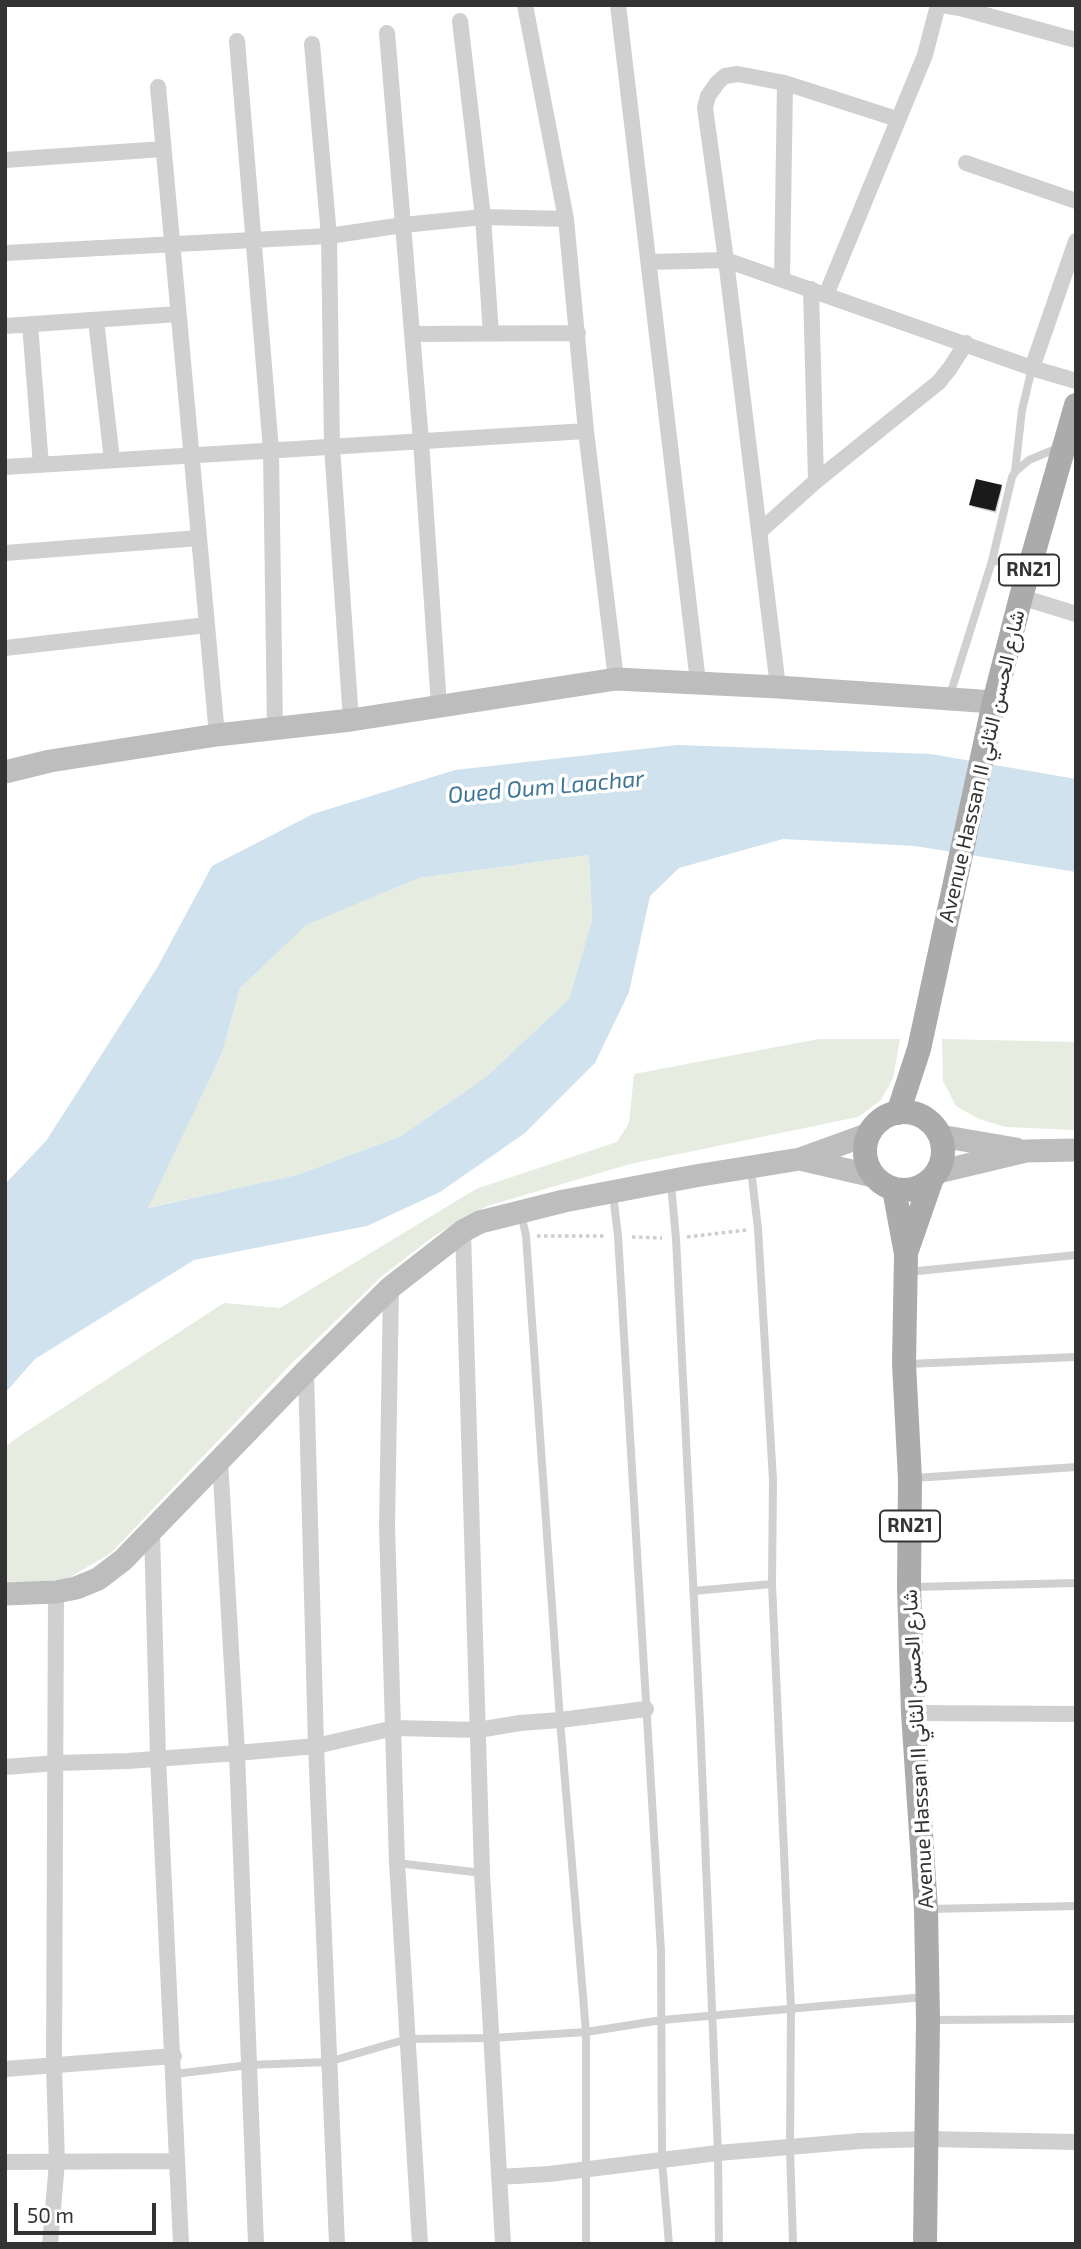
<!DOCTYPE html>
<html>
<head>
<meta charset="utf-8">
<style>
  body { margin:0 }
  #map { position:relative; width:1081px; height:2249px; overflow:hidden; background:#fff; font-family:"Exo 2",sans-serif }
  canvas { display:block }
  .frame { position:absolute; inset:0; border:7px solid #333; pointer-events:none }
  .scale { position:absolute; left:14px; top:2203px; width:142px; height:32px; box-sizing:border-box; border:4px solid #333; border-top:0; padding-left:9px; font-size:21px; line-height:24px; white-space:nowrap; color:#333; -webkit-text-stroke:5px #fff; paint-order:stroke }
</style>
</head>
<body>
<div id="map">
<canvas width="1081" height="2249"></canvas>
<div class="frame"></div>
<div class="scale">50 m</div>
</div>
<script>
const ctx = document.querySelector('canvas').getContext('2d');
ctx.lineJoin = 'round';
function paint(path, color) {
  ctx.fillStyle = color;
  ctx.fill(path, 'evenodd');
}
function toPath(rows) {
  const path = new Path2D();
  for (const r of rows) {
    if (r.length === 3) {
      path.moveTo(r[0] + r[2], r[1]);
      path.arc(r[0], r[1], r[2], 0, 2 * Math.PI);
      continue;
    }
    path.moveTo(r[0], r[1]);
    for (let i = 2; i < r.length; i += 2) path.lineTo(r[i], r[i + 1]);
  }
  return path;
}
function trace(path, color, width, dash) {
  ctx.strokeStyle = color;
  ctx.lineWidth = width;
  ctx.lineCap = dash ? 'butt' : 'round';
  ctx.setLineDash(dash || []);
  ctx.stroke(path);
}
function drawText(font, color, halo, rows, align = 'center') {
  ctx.font = font + ' "Exo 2",Vazirmatn,sans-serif';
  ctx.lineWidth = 7;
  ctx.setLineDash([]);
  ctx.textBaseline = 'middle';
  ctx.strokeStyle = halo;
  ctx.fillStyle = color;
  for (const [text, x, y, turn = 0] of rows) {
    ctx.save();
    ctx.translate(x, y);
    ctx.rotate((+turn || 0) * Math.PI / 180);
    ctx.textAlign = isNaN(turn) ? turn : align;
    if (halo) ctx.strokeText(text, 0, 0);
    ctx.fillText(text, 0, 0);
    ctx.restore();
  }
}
const green = toPath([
  [589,855,592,920,569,999,486,1077,401,1136,297,1175,147,1208,222,1053,240,988,305,925,419,878],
  [819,1039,900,1039,893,1078,881,1100,858,1117,630,1164,487,1206,434,1236,382,1276,292,1363,111,1553,67,1579,5,1586,5,1447,18,1437,224,1303,280,1308,476,1189,617,1142,629,1123,634,1074],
  [942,1039,1076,1042,1076,1130,1006,1127,979,1119,956,1106,943,1081]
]);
const water = toPath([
  [677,745,931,754,1076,779,1076,872,915,846,783,839,679,868,650,896,629,992,595,1063,525,1133,440,1192,367,1226,194,1260,35,1359,5,1393,5,1184,46,1141,157,968,212,866,313,814,455,770],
  [589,855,592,920,569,999,486,1077,401,1136,297,1175,148,1208,222,1053,240,988,306,925,419,878]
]);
const shadow = toPath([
  [1001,487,1002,489,996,513,973,507,971,504]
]);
const building = toPath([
  [976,479,1002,485,995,511,969,505]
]);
const path = toPath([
  [537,1236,606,1236],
  [632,1237,662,1238],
  [687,1237,746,1230]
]);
const lane = toPath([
  [1015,472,1022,410,1032,368],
  [1029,562,992,561,1012,477,1015,472,1029,460,1058,448],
  [950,695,992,561],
  [751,1169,758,1229,773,1480,772,1584,791,2009,790,2148,793,2244],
  [671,1184,676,1239,700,1721,718,2153,719,2244],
  [613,1194,618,1236,661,1951,662,2161,669,2244],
  [521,1213,526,1236,560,1720,586,2032,586,2244],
  [908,1272,1076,1255],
  [907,1364,1076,1357],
  [915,1478,1076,1467],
  [911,1587,1076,1583],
  [693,1591,772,1584],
  [397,1863,482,1873],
  [928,1909,1076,1906],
  [932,2020,1076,2019],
  [175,2074,249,2065,328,2062,407,2039,492,2038,586,2032,662,2020,925,1997]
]);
const street = toPath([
  [525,5,566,219,586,431,616,679],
  [618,5,698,682],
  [942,5,960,8,1076,40],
  [460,21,483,217,491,334],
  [387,33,421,441,439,706],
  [237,41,271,450,275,728],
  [312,44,329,236,332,447,351,720],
  [158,87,217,735],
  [5,160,163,149],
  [966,163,1076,201],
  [5,253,329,236,403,225,483,217,566,219],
  [649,262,726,260,1032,368,1076,381],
  [782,279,785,83],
  [826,295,925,55,938,5],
  [96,320,112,460],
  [30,324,41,465],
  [5,326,178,314],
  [412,334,578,333],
  [1032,368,1076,241],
  [5,467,586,431],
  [816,481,939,382,950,368,966,343],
  [759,532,816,481,811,289],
  [5,553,199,538],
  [1021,597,1076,614],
  [5,648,207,625],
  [778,687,726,260,705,108,708,96,718,82,725,76,738,74,785,83,897,119],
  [463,1231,482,1873,503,2244],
  [391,1287,387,1526,397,1863,420,2244],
  [306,1371,316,1746,337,2244],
  [220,1460,237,1753,256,2244],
  [152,1531,158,1758,181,2244],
  [913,1713,1076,1714],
  [5,1767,56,1763,128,1761,237,1753,316,1746,394,1728,478,1730,520,1723,560,1720,646,1709],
  [5,2069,174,2056],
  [5,2162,177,2161],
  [499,2177,549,2174,718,2153,860,2141,927,2139,1076,2142],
  [50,2244,57,2162,54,2066,56,1592]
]);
const secondary = toPath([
  [5,772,50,761,217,735,351,720,616,679,778,687,994,702],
  [940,1136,1016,1149],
  [800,1159,873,1176],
  [938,1172,1026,1151,1076,1150],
  [5,1594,56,1592,76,1588,98,1579,123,1560,306,1371,391,1287,463,1231,480,1222,564,1201,695,1176,800,1159,869,1134]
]);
const primary = toPath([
  [904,1151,39],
  [898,1113,919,1049,994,702,1021,597,1076,405],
  [894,1189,906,1254,904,1364,910,1479,909,1587,913,1713,926,1909,928,2020,925,2244],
  [907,1250,931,1181]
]);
const shields = [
  [1029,570,60],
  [910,1526,60]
];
const shieldNames = [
  ["RN21",1029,570],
  ["RN21",910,1526]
];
const streetNames = [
  ["Avenue Hassan II شارع الحسن الثاني",982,766,-77],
  ["Avenue Hassan II شارع الحسن الثاني",918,1749,-93]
];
const waterNames = [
  ["Oued Oum Laachar",546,787,-5]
];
paint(green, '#e6ecdf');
paint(water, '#cfe2ee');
paint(shadow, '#0003');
paint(building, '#1a1a1a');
trace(path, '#cdcdcd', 3.5, [3.5, 3.5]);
trace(lane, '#d0d0d0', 8);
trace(street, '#d0d0d0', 16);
trace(secondary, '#bdbdbd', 23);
trace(primary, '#ababab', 24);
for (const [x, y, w] of shields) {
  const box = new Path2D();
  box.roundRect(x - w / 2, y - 15.5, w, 31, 5);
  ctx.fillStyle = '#fff';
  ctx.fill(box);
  trace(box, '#333', 2);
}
drawText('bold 19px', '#333', null, shieldNames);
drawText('21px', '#333', '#fff', streetNames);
drawText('italic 23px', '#3f7597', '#fff', waterNames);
</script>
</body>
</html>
